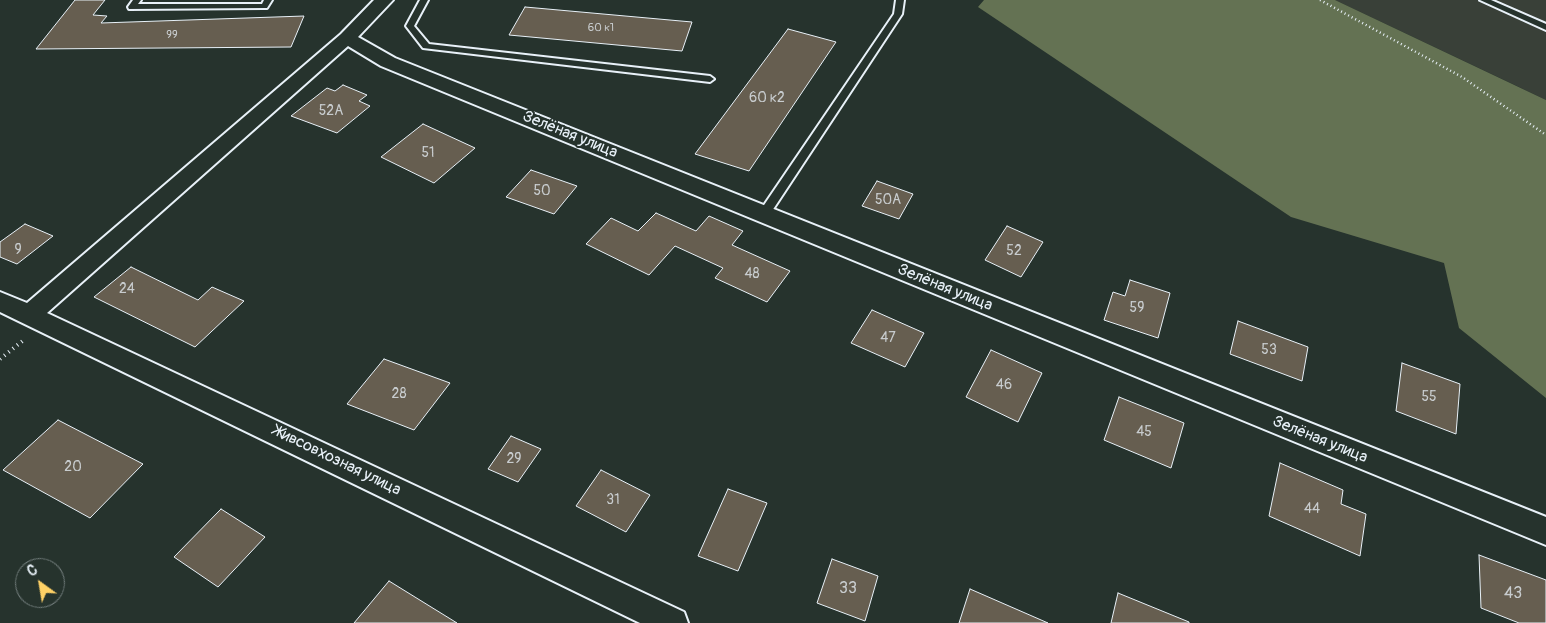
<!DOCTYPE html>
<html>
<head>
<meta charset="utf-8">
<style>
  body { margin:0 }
  #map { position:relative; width:1546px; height:623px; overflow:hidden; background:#26332d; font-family:Pangolin,sans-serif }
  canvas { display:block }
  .north { position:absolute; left:15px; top:558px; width:50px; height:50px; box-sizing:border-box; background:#26332d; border:1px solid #747f7e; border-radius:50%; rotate:328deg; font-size:14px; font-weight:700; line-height:20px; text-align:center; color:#e8f1f8 }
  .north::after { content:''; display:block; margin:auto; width:18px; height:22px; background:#ffd166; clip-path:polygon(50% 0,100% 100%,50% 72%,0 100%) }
</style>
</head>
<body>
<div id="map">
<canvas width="1546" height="623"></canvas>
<div class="north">С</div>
</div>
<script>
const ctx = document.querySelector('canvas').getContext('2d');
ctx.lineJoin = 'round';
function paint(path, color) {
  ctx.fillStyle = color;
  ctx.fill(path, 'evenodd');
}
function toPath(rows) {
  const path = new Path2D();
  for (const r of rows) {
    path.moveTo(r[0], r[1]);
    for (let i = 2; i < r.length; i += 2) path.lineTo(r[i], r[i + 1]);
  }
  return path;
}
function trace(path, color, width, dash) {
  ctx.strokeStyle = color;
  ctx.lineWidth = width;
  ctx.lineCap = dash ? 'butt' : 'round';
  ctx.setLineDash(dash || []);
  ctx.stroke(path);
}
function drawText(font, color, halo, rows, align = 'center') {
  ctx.font = font + ' Pangolin,sans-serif';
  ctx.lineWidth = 4;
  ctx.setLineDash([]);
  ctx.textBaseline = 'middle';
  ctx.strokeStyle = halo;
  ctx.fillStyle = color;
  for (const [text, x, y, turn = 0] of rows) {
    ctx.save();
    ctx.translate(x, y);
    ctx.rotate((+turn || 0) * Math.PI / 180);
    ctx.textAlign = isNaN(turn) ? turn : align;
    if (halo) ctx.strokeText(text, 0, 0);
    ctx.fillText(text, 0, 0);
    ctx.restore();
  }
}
const built = toPath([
  [1335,0,1546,0,1546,100,1517,86]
]);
const green = toPath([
  [984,0,1335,0,1546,100,1546,398,1459,328,1444,263,1291,217,978,7]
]);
const building = toPath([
  [75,0,105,0,93,15,107,16,101,23,304,16,291,47,36,49,75,0],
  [525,7,692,22,682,51,509,35,525,7],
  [788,29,836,42,749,171,695,154,788,29],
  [343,85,367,95,359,101,370,106,337,133,291,116,327,88,335,91,343,85],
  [423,124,475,148,434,183,381,157,423,124],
  [531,170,577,186,554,214,506,197,531,170],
  [877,181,913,194,899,219,862,206,877,181],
  [656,213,696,231,709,216,743,231,732,245,790,271,767,302,715,278,723,268,675,246,649,275,586,244,611,218,638,231,656,213],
  [25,224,53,236,17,264,0,257,0,242,25,224],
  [1007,226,1043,242,1021,277,985,260,1007,226],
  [131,267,198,300,212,287,244,301,195,347,94,297,131,267],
  [1130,280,1170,293,1158,338,1104,320,1113,292,1125,296,1130,280],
  [872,310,924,333,905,367,851,343,872,310],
  [1238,321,1308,347,1302,381,1230,354,1238,321],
  [991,350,1042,373,1018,422,966,397,991,350],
  [384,359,450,383,414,430,347,404,384,359],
  [1402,363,1460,384,1456,434,1396,411,1402,363],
  [1119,397,1184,423,1171,468,1104,440,1119,397],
  [58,420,143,464,90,518,3,470,58,420],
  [511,436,541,449,518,482,488,469,511,436],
  [1280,463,1343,490,1341,504,1366,514,1360,556,1269,516,1280,463],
  [601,470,650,495,626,532,576,506,601,470],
  [728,489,767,503,738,571,698,556,728,489],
  [221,509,265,537,218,587,174,557,221,509],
  [1479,555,1546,580,1546,623,1519,623,1481,608,1479,555],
  [832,559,878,576,865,621,817,603,832,559],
  [389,581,457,623,354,623,389,581],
  [970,589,1048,623,959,623,970,589],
  [1118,593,1189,622,1189,623,1111,623,1118,593]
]);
const pathFar1 = toPath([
  [1320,0,1462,77,1546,135]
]);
const path = toPath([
  [0,359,25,339]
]);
const lane = toPath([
  [133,0,141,0,138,4,262,4,264,0,272,0,267,8,264,8,129,9,128,7,133,0],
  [420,0,428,0,414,26,429,44,710,76,714,79,710,82,423,48,406,26,420,0],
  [896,0,904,0,902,14,768,217,760,217,759,214,760,211,894,14,896,0],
  [1480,0,1491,0,1546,24,1546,30,1480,0]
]);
const street = toPath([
  [374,0,393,0,358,37,395,58,1546,517,1546,545,381,66,348,46,47,313,684,612,688,623,640,623,0,312,0,292,27,303,341,34,374,0]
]);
const farNumbernames = [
  ["60 к1",601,28],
  ["99",172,35]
];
const numberNames = [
  ["60 к2",767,98],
  ["52А",331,111],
  ["51",428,153],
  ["50",542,191],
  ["50А",888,200],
  ["9",18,250],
  ["52",1014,251],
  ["48",752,274],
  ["24",127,289],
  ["59",1137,308],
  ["47",888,338],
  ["53",1269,350],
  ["46",1004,385],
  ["28",399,394],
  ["55",1429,397],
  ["45",1144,432],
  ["29",514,459],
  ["20",73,467],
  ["31",613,500],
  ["44",1312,509]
];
const streetNames = [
  ["Зелёная улица",570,135,22],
  ["Зелёная улица",945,288,22],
  ["Зелёная улица",1320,440,22],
  ["Живсовхозная улица",337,461,26]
];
const nearNumbernames = [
  ["33",848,589],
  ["43",1513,594]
];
paint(built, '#394038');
paint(green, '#647253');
paint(building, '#665e50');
trace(building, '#e8f1f8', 1);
trace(lane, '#e8f1f8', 4);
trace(street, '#e8f1f8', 4);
trace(pathFar1, '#e8f1f8', 2.5, [1, 3]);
trace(path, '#e8f1f8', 4, [1, 4.5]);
paint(lane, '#26332d');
paint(street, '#26332d');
drawText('11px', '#c8ccce', null, farNumbernames);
drawText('14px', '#c8ccce', null, numberNames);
drawText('16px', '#e8f1f8', '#26332d', streetNames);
drawText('16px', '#c8ccce', null, nearNumbernames);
</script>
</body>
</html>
